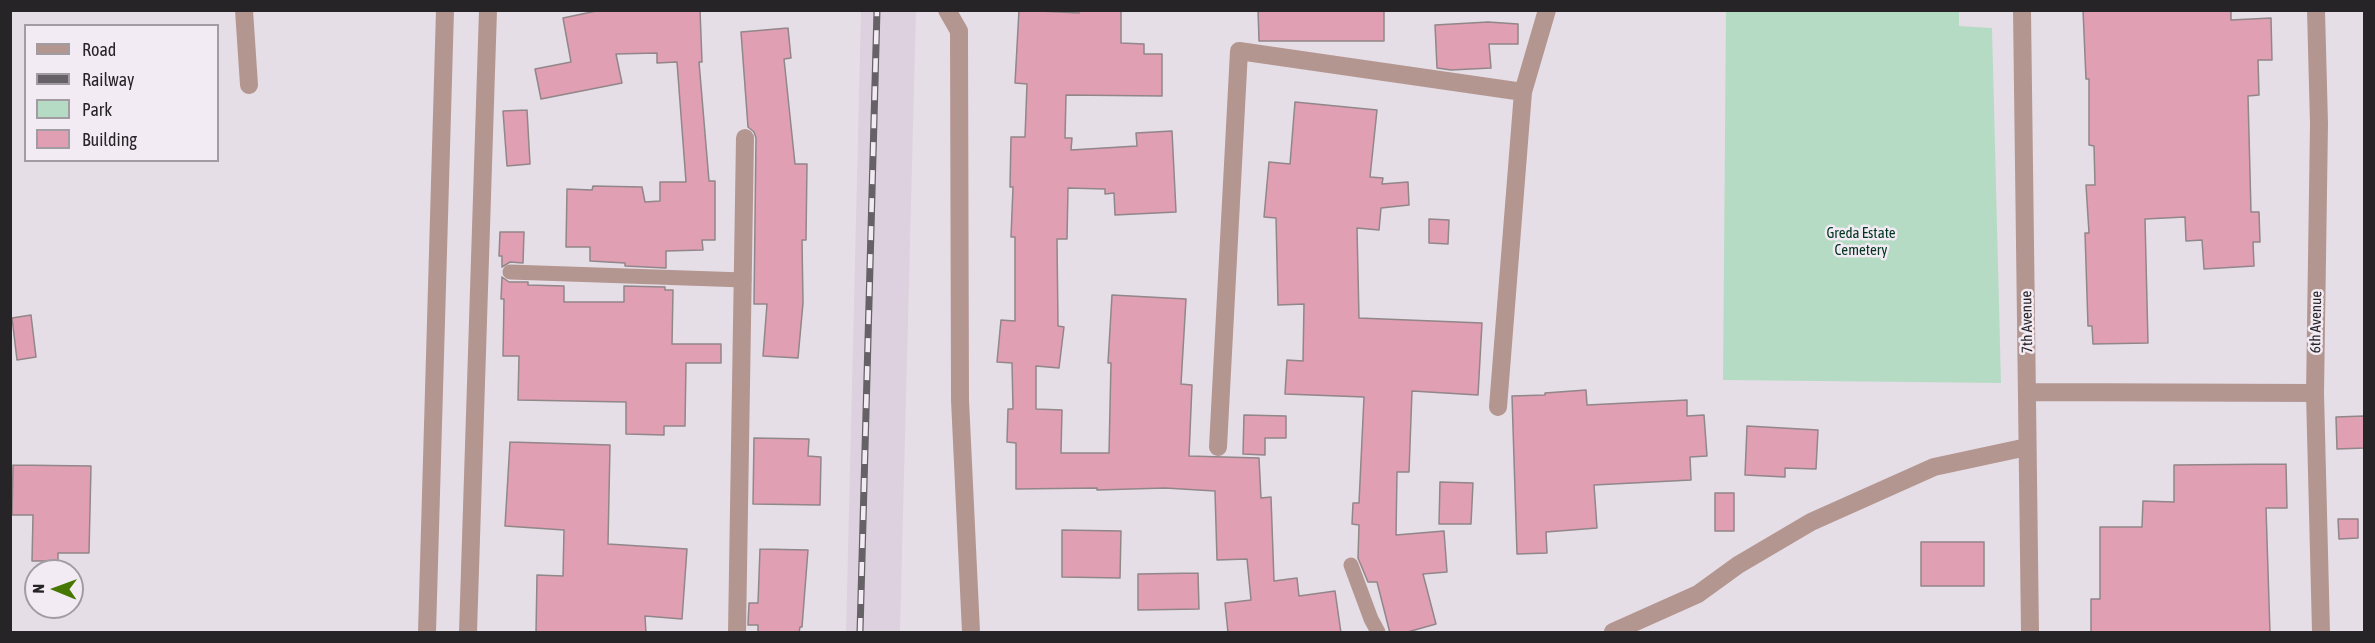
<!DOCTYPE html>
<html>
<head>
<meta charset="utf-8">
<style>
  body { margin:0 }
  #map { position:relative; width:2375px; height:643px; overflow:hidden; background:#e6dee7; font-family:"Asap Condensed",sans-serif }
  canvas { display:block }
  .frame { position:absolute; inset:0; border:12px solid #272427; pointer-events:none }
  .legend { position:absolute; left:24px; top:24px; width:195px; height:138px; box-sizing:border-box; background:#f3ebf4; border:2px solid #a19ba2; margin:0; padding:8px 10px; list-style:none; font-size:18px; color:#272427 }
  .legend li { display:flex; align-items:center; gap:12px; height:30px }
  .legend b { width:30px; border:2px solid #a19ba2 }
  .north { position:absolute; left:24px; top:559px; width:60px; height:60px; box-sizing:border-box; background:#f3ebf4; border:2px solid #a19ba2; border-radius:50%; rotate:271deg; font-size:16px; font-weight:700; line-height:24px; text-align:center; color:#272427 }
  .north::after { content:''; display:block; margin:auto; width:21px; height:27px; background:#467700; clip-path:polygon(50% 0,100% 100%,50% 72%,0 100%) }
</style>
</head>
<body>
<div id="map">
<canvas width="2375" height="643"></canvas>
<div class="frame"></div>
<ul class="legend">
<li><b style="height:8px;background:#b49691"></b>Road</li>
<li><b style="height:8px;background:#656166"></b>Railway</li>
<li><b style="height:16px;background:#b6dbc5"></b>Park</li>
<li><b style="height:16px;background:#e09fb3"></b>Building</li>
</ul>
<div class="north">N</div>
</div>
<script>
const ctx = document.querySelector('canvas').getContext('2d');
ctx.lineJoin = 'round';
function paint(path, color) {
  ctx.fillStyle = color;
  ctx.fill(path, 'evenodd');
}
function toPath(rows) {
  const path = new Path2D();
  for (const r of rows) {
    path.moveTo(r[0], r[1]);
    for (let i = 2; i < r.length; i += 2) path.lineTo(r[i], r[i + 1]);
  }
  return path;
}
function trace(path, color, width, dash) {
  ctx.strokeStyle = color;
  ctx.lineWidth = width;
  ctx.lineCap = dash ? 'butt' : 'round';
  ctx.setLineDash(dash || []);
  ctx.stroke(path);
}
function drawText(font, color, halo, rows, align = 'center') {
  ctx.font = font + ' "Asap Condensed",sans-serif';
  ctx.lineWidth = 5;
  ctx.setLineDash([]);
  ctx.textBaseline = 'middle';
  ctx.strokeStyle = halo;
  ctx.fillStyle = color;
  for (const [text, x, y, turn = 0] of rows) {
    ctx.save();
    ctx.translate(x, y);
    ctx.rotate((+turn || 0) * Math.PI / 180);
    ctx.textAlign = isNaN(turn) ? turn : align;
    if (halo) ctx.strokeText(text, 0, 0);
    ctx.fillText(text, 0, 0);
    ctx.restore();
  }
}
const built = toPath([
  [861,11,916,11,900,632,846,632]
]);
const green = toPath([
  [1726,11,1959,11,1959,26,1992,28,2001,383,1723,380]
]);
const building = toPath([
  [601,10,700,10,702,62,699,62,709,181,715,181,715,240,702,240,703,250,666,251,666,268,625,266,625,263,590,261,590,247,566,247,567,189,592,190,593,186,642,187,645,202,660,201,660,182,686,182,677,62,657,63,657,53,616,54,622,83,541,99,535,69,571,62,563,18,601,10],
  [1019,10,1079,13,1079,10,1121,10,1121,43,1144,44,1144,54,1162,54,1162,96,1066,95,1065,138,1072,138,1071,150,1137,146,1136,133,1172,131,1176,212,1115,215,1114,193,1105,194,1105,189,1068,188,1067,239,1057,239,1058,326,1064,327,1059,368,1036,366,1036,409,1062,410,1061,453,1109,453,1111,363,1108,363,1112,295,1186,299,1181,384,1192,385,1189,456,1259,458,1261,498,1271,497,1274,581,1297,578,1299,596,1335,591,1341,633,1228,633,1225,603,1251,600,1247,559,1217,560,1215,491,1165,488,1097,490,1097,488,1016,489,1016,443,1007,442,1008,409,1013,409,1012,363,997,362,1001,320,1015,321,1015,237,1011,237,1013,187,1010,187,1011,137,1025,137,1027,84,1015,83,1019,10],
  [1258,10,1384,10,1384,41,1259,41,1258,10],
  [2083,10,2231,10,2231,20,2271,18,2272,60,2258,60,2259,95,2248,96,2251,212,2259,212,2260,242,2253,242,2254,266,2204,269,2202,240,2186,241,2185,217,2145,219,2148,343,2093,344,2092,326,2088,326,2085,233,2089,233,2086,185,2095,185,2094,146,2089,145,2089,79,2086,79,2083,10],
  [1488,22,1518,24,1518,44,1489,44,1491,68,1451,70,1437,68,1435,25,1488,22],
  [788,28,791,58,784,59,795,164,807,164,806,240,802,240,803,303,798,358,763,356,767,304,754,304,756,138,754,132,748,127,741,32,788,28],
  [1295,102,1377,110,1370,177,1383,178,1382,184,1408,182,1409,205,1381,208,1379,230,1357,228,1359,318,1482,323,1478,395,1412,391,1409,472,1397,472,1396,535,1444,531,1447,572,1423,574,1436,624,1404,633,1390,633,1377,582,1368,582,1358,558,1359,525,1352,524,1353,503,1359,503,1364,397,1285,394,1287,360,1303,361,1304,304,1278,305,1276,218,1264,217,1269,162,1290,164,1295,102],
  [527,110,530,164,507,166,503,111,527,110],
  [1429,219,1449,220,1448,244,1429,243,1429,219],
  [500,232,524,232,523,263,510,262,502,267,502,256,499,256,500,232],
  [502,277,509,282,528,282,528,285,564,286,564,302,624,302,624,286,665,287,665,290,673,290,672,344,721,344,721,363,686,363,685,426,664,426,664,435,626,434,626,402,518,400,519,356,503,356,504,299,501,299,502,277],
  [31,315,36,357,17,360,12,318,31,315],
  [1586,390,1587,405,1687,400,1687,416,1704,415,1707,456,1690,457,1691,480,1594,485,1597,528,1546,532,1547,553,1517,554,1512,396,1545,395,1545,393,1586,390],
  [1244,415,1286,416,1286,438,1265,438,1265,455,1243,454,1244,415],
  [2364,416,2364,448,2337,449,2336,417,2364,416],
  [1747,426,1818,430,1816,469,1785,468,1785,477,1745,475,1747,426],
  [754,438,809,439,808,456,821,457,820,505,753,504,754,438],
  [510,442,610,445,608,544,687,549,682,619,645,616,646,633,536,633,537,575,563,576,564,530,505,526,510,442],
  [2286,464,2287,508,2266,508,2270,633,2091,633,2091,599,2100,599,2100,527,2142,527,2143,501,2174,502,2174,465,2286,464],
  [13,465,91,466,89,553,58,553,58,561,32,561,33,515,12,515,13,465],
  [1440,482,1473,483,1471,524,1439,524,1440,482],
  [1715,493,1734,493,1734,531,1715,531,1715,493],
  [2338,519,2358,519,2358,538,2339,539,2338,519],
  [1062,530,1121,531,1120,578,1062,577,1062,530],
  [1921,542,1984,542,1984,586,1921,586,1921,542],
  [760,549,808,550,802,627,800,627,799,633,758,633,758,625,748,625,749,603,758,603,760,549],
  [1198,573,1199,609,1138,610,1138,574,1198,573]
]);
const lane = toPath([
  [510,272,744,280],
  [1351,565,1371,619,1378,632]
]);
const street = toPath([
  [244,10,249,85],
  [947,10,959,31,960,400,971,632],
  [2022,10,2030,632],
  [2316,10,2319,124,2315,393,2321,632],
  [2028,392,2315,393],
  [1498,407,1523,92,1547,10],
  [1218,447,1239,51,1523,92],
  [427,632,445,10],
  [468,632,488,10],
  [737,632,745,138],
  [1613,632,1698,594,1738,565,1811,522,1934,467,2027,447]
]);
const rail = toPath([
  [860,632,877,10]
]);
const parkNames = [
  ["Greda Estate",1861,233],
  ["Cemetery",1861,250]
];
const streetNames = [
  ["7th Avenue",2027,322,-91],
  ["6th Avenue",2316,322,-89]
];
paint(built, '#ded1df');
paint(green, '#b6dbc5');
paint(building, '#e09fb3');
trace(building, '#918689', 1.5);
trace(lane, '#b49691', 15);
trace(street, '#b49691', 18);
trace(rail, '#656166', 7);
trace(rail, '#f3ebf4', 4.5, [14]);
drawText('15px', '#003620', '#f3ebf4', parkNames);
drawText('15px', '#272427', '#f3ebf4', streetNames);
</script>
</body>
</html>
